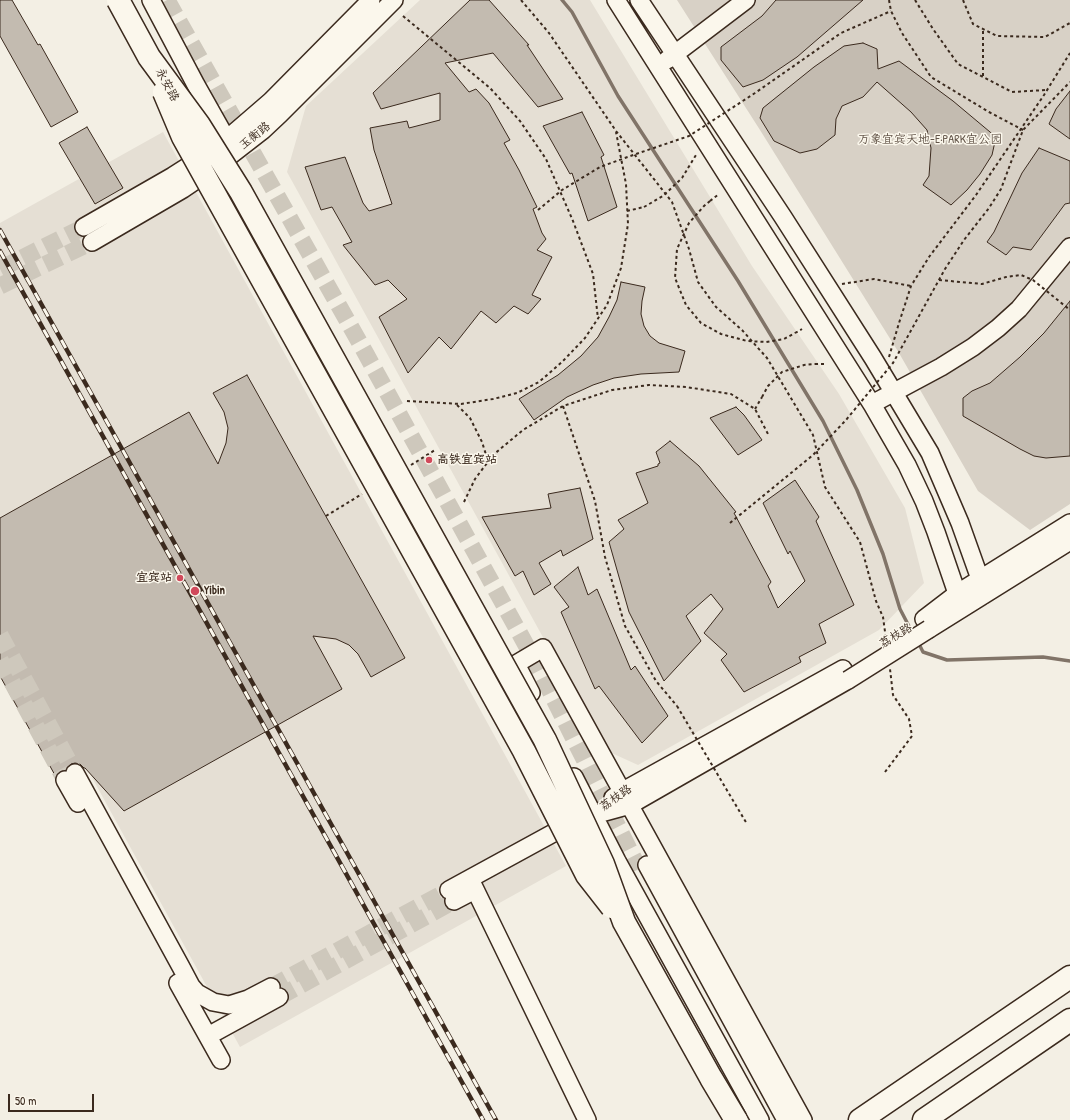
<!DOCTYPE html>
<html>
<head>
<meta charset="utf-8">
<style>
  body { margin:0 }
  #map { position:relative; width:1070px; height:1120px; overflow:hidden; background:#f3efe4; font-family:"Patrick Hand",sans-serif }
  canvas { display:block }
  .scale { position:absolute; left:8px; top:1094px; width:86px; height:18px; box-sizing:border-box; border:2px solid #3b2a1e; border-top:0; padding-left:5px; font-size:12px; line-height:14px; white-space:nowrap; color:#3b2a1e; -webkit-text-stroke:3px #fbf7ec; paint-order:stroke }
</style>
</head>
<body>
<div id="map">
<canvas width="1070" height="1120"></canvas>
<div class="scale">50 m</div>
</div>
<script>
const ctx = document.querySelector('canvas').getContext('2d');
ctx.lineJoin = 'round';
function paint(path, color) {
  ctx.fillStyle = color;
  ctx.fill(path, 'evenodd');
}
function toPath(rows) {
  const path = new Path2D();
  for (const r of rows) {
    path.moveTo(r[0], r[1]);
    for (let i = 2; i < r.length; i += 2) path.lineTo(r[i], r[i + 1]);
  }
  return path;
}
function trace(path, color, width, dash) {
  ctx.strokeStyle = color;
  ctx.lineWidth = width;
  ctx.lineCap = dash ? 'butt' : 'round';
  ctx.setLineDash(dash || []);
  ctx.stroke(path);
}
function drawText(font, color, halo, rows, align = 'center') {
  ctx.font = font + ' "Patrick Hand","LXGW WenKai TC",sans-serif';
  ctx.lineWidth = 3;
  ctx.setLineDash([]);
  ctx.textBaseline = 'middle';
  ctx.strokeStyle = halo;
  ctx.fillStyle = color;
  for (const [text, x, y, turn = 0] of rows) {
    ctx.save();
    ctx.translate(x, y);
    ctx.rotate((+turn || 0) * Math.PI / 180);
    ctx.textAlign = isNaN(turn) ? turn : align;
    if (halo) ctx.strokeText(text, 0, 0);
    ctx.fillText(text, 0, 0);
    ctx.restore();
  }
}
const built = toPath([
  [420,0,590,0,752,266,839,394,905,508,924,583,879,630,638,765,605,750,287,172,306,106],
  [163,132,566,866,240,1047,0,610,0,223]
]);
const green = toPath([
  [677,0,1070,0,1070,504,1030,530,978,491,899,353,760,130]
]);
const stream = toPath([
  [562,0,572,12,618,96,738,281,823,421,857,490,883,554,900,609,913,634],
  [918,642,923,652,947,660,1043,657,1070,661]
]);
const building = toPath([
  [0,0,12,0,38,45,40,44,78,112,51,127,0,36,0,0],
  [470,0,489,0,529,45,527,45,563,99,538,107,493,53,445,63,469,92,476,89,489,103,510,140,504,143,519,170,537,207,533,209,542,233,546,239,537,250,552,257,532,295,541,299,528,314,514,306,496,323,481,311,451,349,439,337,408,373,379,317,407,299,388,280,375,285,343,245,352,242,332,207,321,210,305,167,345,157,363,203,369,211,392,204,374,150,370,128,407,121,409,128,440,120,440,93,381,109,373,93,470,0],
  [776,0,863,0,797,57,763,80,743,87,721,60,721,47,762,16,776,0],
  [863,43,877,49,878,69,899,61,953,101,996,137,992,155,980,174,967,190,951,205,923,185,929,176,931,148,927,130,911,112,877,82,863,97,842,106,836,119,835,135,817,149,800,153,774,141,760,118,763,108,814,67,844,46,863,43],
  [1070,91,1070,139,1049,124,1056,109,1070,91],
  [582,112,604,155,601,157,617,207,588,221,572,173,570,174,543,126,582,112],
  [87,127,123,188,95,204,59,143,87,127],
  [1039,148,1070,161,1070,203,1065,204,1031,250,1013,247,1006,255,987,242,994,232,1022,173,1039,148],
  [621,282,645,287,642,301,641,314,644,326,650,336,659,343,685,351,679,372,641,374,614,378,593,385,567,397,534,420,519,399,558,375,581,356,598,337,609,317,617,300,621,282],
  [1070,301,1070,456,1046,458,1034,456,1020,449,963,416,963,398,972,391,990,383,1020,357,1044,333,1070,301],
  [247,375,405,658,371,677,358,654,349,645,336,639,313,636,342,689,124,811,85,768,84,768,80,764,75,763,71,764,66,770,60,772,56,777,0,676,0,518,189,412,218,464,226,443,228,428,224,412,213,393,247,375],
  [736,407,744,415,762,440,738,455,710,418,736,407],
  [670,441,699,466,736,512,734,513,771,582,768,586,778,608,805,581,790,551,788,554,763,503,795,480,819,517,816,521,854,605,819,624,826,643,799,657,801,662,744,692,721,660,727,654,704,633,723,609,711,594,686,616,701,641,664,681,629,612,609,542,624,529,618,520,648,503,636,473,658,466,658,464,660,463,656,452,670,441],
  [580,488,593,539,563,556,561,550,539,563,551,584,534,595,523,571,515,576,482,517,551,508,548,494,580,488],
  [578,567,588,595,597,589,631,670,635,666,668,716,642,743,599,686,595,689,561,612,569,607,554,587,578,567]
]);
const minorTunnel = toPath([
  [167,0,366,354,537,665,639,869],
  [0,269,84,227],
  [0,286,92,242],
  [0,635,75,773],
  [0,660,65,780],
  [271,987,449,890],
  [279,997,454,901]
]);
const path = toPath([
  [521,0,549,33,616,131,672,202,689,249,698,282,716,307,742,330,767,358,813,435,825,487,860,542,876,601,883,617,886,639],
  [915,0,933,29,958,64,1012,92,1046,90],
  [963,0,973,24,997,36,1045,37,1070,23],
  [403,16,490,88,520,121,546,159,573,221,593,274,598,319],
  [983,76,983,29],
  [688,168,696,155],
  [710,201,719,194],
  [627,211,644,207],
  [842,284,874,279,911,286],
  [795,333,802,329],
  [889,357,899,323,911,286,929,257,976,195,1044,95,1070,53],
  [815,364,825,364],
  [407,401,461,404,493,399,517,393,539,382,562,362,585,338,607,305,621,268,628,224,626,184,616,132],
  [457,405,470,418,482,442,488,461],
  [563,406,595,501,605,557,625,626,656,681,677,706],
  [755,409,762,397],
  [411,465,435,450],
  [464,502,475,479,493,455,523,430,563,406,612,390,649,385,686,387,731,394,755,409,768,434],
  [326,516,362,494],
  [885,772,912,736,909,719,893,695,890,669]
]);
const minor = toPath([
  [151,0,196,85,232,149],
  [616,0,873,406,907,465,924,501,936,532,962,608],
  [639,0,783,217,873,358,930,453,960,523,980,579,983,595],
  [667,60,746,0],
  [84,227,173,176,206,155,227,139,271,101,371,0],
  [92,242,183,189,214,168,263,130,280,114,394,0],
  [872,404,941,367,973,347,998,328,1019,309,1070,247],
  [924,619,958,593,1070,523],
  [929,629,1070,541],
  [531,693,516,664,543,648,803,1120],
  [75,773,181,967,191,986,197,993,213,1002,229,1005,248,999,271,987],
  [574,777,617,861,760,1120],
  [65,780,78,803],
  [613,798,623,791,843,669],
  [647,865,786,1120],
  [470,879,587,1120],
  [449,890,579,819,630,805,848,680],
  [454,901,475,890],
  [178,983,221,1060],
  [208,1036,279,997]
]);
const major = toPath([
  [860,1120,1070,977],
  [924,1120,1070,1020]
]);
const rail = toPath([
  [0,230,496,1120],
  [0,251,483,1120]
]);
const pathBridge = toPath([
  [889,0,891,11,902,33,931,77,989,112,1023,130],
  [710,201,704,206,689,223,677,249,675,278,686,305,701,323,721,334,747,341,766,342,784,339,795,333],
  [644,207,663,196,682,178,688,168],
  [538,210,562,190,600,167,636,154,689,136,755,93,841,33,891,11],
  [939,280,982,284,1006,277,1021,275,1033,280,1070,310],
  [762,397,768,386,782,372,804,365,815,364],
  [730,523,813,455,846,420,893,363,945,269,964,240,989,208,1001,189,1023,130,1070,82],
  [677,706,747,824]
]);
const minorBridge = toPath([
  [848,680,929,629]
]);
const majorBridge = toPath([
  [118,0,149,57,199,125,241,192,545,740,603,864,624,922,711,1078,736,1120],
  [164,92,183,137,524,751,587,875,612,907]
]);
const markers = [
  [429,460,4,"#d1495b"],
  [180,578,4,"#d1495b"],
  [195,591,5,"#d1495b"]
];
const streetNames = [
  ["永安路",167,85,62],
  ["玉衡路",255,136,-39],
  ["荔枝路",896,636,-31],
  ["荔枝路",616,798,-35]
];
const parkNames = [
  ["万象宜宾天地-E·PARK宜公园",930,140]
];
const poiNames = [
  ["高铁宜宾站",437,460],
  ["宜宾站",172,578,"right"],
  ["Yibin",204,591]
];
paint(built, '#e5dfd4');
paint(green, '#d8d1c6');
trace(stream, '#817468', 3.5);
paint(building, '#c3bbb0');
trace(building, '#3b2a1e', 1);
trace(minorTunnel, '#cec8bc', 17, [17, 8]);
trace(minor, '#3b2a1e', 20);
trace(major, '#3b2a1e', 25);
trace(path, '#3b2a1e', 2, [3, 3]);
trace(minor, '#fbf7ec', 17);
trace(major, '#fbf7ec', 22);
trace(rail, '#3b2a1e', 4.5);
trace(rail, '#fbf7ec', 3, [9]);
trace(minorBridge, '#3b2a1e', 20, []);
trace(majorBridge, '#3b2a1e', 25, []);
trace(pathBridge, '#3b2a1e', 2, [3, 3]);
trace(minorBridge, '#fbf7ec', 17);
trace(majorBridge, '#fbf7ec', 22);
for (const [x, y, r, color] of markers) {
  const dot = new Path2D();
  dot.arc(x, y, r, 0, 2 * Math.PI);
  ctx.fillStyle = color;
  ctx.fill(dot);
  trace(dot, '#fbf7ec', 1.5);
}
drawText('12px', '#3b2a1e', '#fbf7ec', streetNames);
drawText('12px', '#625448', '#fbf7ec', parkNames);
drawText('bold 12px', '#3b2a1e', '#fbf7ec', poiNames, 'left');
</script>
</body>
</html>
